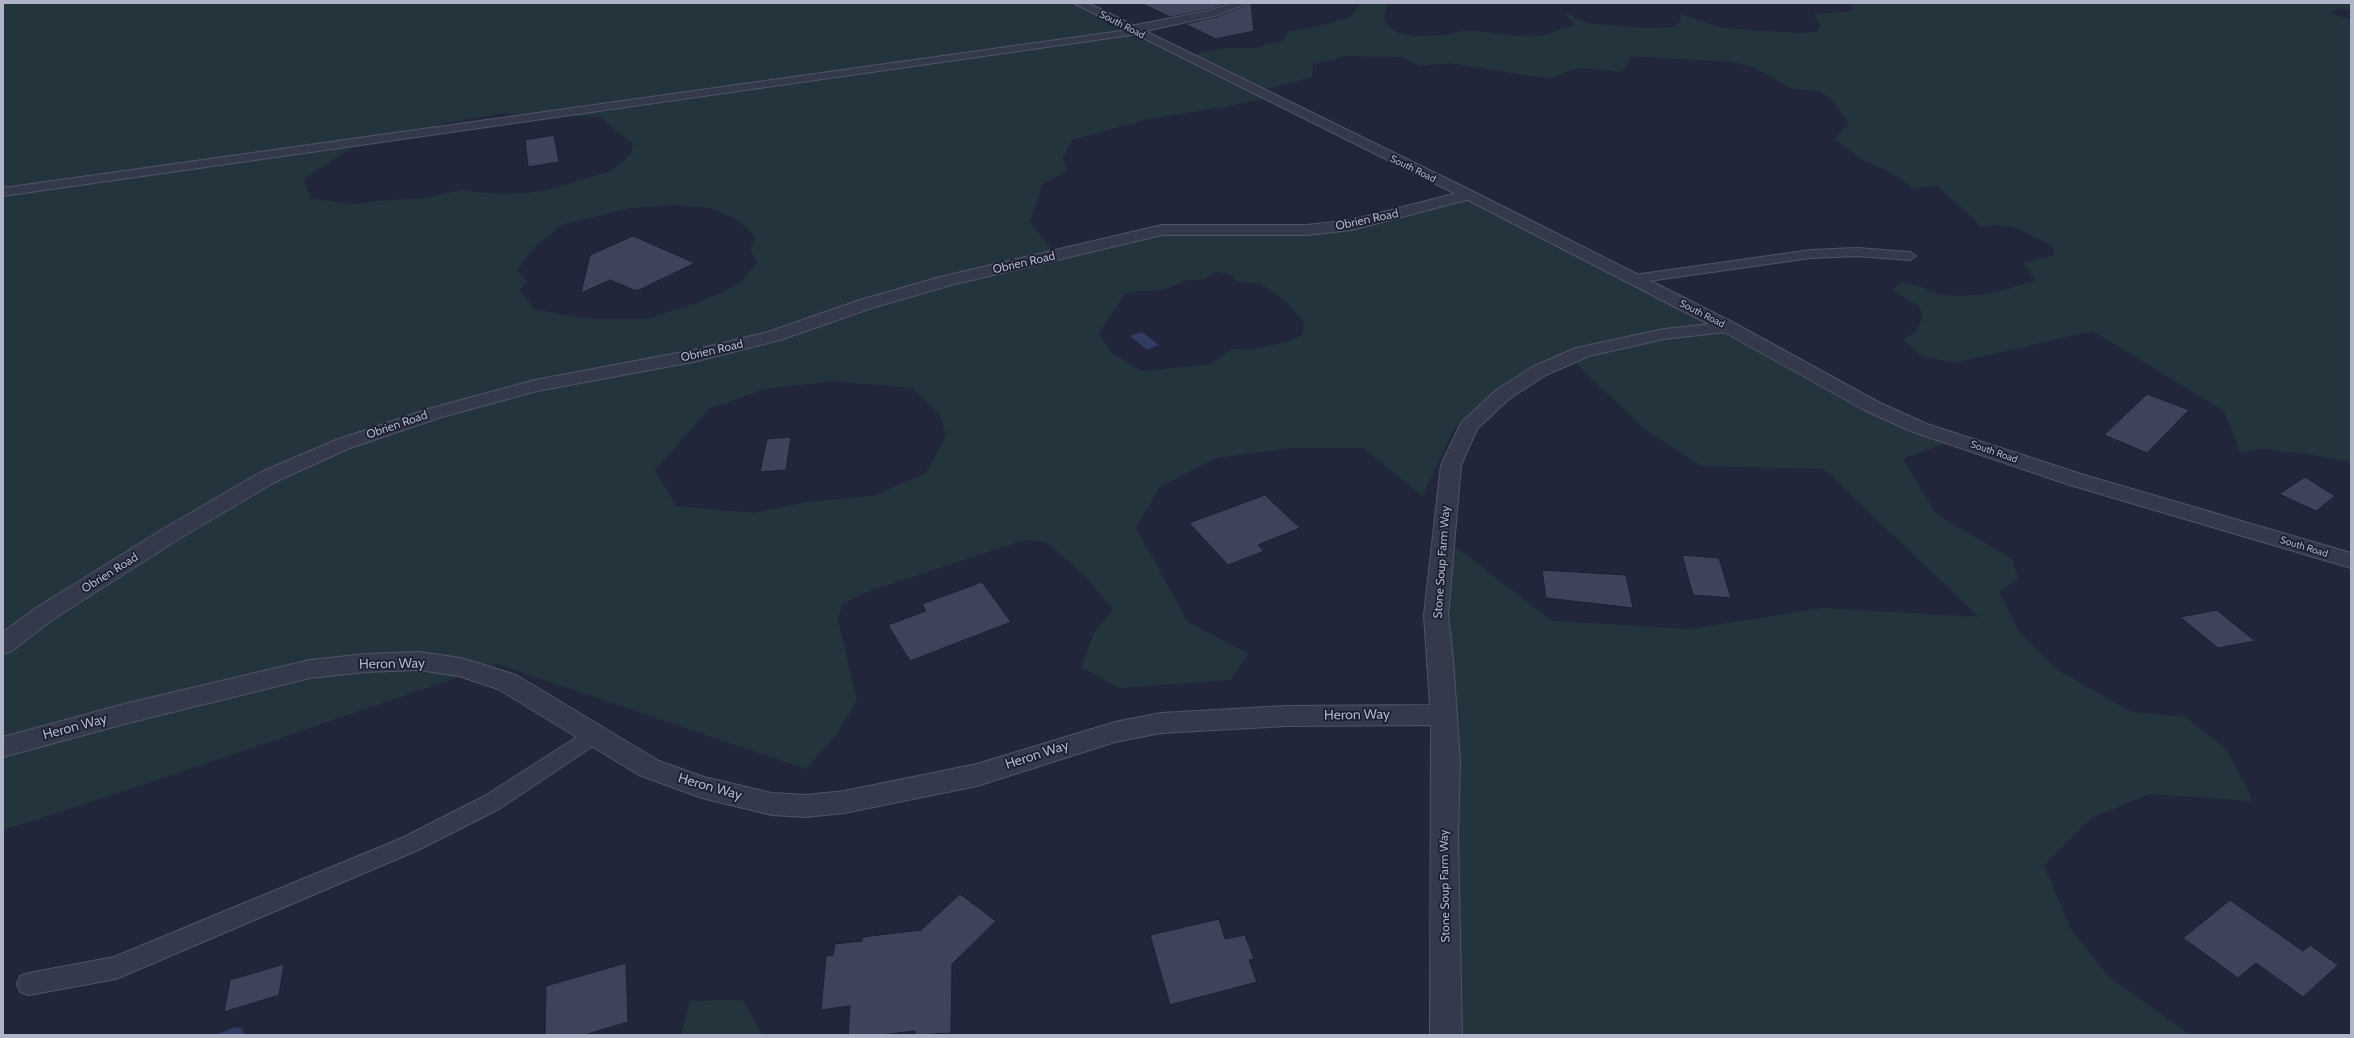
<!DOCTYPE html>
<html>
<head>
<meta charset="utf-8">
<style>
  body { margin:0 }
  #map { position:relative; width:2354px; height:1038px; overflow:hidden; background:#21263b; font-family:Cabin,sans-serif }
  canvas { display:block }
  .frame { position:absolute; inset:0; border:4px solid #b0b4c8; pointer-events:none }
</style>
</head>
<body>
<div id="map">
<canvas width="2354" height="1038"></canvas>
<div class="frame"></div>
</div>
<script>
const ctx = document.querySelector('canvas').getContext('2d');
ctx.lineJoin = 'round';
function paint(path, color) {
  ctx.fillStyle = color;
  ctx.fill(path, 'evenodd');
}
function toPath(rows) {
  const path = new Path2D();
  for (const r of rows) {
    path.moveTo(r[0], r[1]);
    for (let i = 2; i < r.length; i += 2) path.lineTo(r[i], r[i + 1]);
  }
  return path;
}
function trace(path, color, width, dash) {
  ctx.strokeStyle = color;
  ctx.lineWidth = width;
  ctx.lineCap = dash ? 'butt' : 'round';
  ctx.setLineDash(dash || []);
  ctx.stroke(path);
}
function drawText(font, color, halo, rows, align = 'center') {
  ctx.font = font + ' Cabin,sans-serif';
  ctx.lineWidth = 3.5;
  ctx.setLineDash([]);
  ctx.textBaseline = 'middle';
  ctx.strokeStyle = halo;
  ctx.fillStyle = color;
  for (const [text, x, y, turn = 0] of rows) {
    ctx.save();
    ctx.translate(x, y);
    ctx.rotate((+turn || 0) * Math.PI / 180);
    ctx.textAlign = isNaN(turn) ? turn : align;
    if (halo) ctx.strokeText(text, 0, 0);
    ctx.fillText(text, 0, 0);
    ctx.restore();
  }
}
const green = toPath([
  [3,3,1083,3,1189,56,1223,48,1254,48,1282,41,1289,31,1307,29,1350,18,1361,3,1388,3,1384,18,1389,27,1399,33,1417,36,1442,35,1469,30,1527,37,1544,35,1574,25,1564,11,1580,21,1595,24,1648,28,1672,27,1681,22,1680,14,1722,28,1797,33,1817,32,1821,26,1813,14,1846,12,1854,9,1849,3,2351,3,2351,11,2337,9,2330,13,2351,19,2351,462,2307,454,2262,449,2240,452,2224,411,2093,331,1954,363,1920,355,1903,339,1917,332,1923,316,1919,306,1892,290,1901,283,1918,286,1942,295,1961,296,1995,293,2036,280,2023,263,2055,255,2052,246,2017,228,1995,225,1980,227,1976,221,1937,186,1913,188,1891,173,1863,160,1834,139,1849,123,1832,100,1819,91,1792,89,1753,67,1731,62,1629,56,1631,59,1621,72,1582,68,1571,70,1553,78,1544,78,1448,63,1420,66,1402,57,1346,56,1313,64,1312,77,1259,91,1270,98,1224,107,1148,119,1072,140,1063,157,1067,170,1043,184,1030,222,1056,256,1116,242,1188,231,1309,234,1466,194,1791,362,1957,439,1903,459,1936,514,2014,560,2013,566,2019,578,1999,592,2019,632,2056,669,2132,712,2185,717,2224,747,2246,785,2252,801,2150,794,2091,818,2044,865,2071,929,2108,976,2190,1035,1434,1035,1439,548,1457,548,1552,621,1690,629,1822,608,1979,617,1824,469,1701,466,1643,428,1565,352,1505,383,1454,429,1422,496,1364,448,1291,448,1216,458,1159,488,1136,528,1188,622,1248,653,1231,680,1119,688,1082,668,1093,634,1113,609,1084,575,1046,542,1024,540,864,593,842,604,838,620,857,700,836,735,806,769,497,664,143,785,3,830],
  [498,114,600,117,633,144,631,154,611,171,547,190,526,193,506,194,474,192,465,189,424,198,374,201,349,205,334,201,311,199,304,179,351,148,422,135,441,124],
  [674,205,710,208,739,221,756,237,750,249,758,262,739,284,697,303,647,319,579,318,534,309,520,291,527,282,517,270,535,247,561,225,630,208],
  [1216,272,1232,275,1235,281,1260,284,1285,300,1304,323,1302,335,1290,341,1250,350,1232,349,1211,364,1143,371,1111,353,1099,333,1124,295,1138,291,1164,290,1187,280,1205,279],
  [833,381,912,388,939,413,946,434,926,473,872,496,807,502,754,513,676,506,655,470,709,409,765,389],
  [743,1000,762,1035,681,1035,690,1001]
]);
const water = toPath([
  [1142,332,1159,345,1147,350,1130,336],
  [235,1027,241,1028,245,1035,215,1035]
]);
const building = toPath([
  [1141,3,1227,3,1212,9,1170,17,1141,3],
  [1251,3,1254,31,1216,39,1185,24,1216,17,1251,3],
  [554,135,559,162,528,167,525,140,554,135],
  [633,236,695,263,639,290,634,290,610,280,581,293,590,255,633,236],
  [2147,394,2189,410,2147,453,2104,435,2147,394],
  [791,437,786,470,760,472,767,439,791,437],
  [2305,477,2335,496,2316,511,2279,494,2305,477],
  [1265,495,1300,528,1258,545,1264,551,1228,565,1189,523,1265,495],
  [1682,555,1719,558,1731,598,1693,595,1682,555],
  [1542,570,1626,575,1633,608,1546,598,1542,570],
  [982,582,1011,622,910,661,888,625,926,611,922,604,982,582],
  [2217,610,2255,641,2218,648,2180,617,2217,610],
  [960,894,996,921,952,964,951,1033,915,1035,915,1031,880,1035,848,1035,850,1006,821,1010,826,956,833,955,835,944,862,941,862,937,921,930,960,894],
  [2230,900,2303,951,2310,945,2338,965,2303,997,2256,963,2238,978,2183,938,2230,900],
  [1219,919,1225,939,1245,935,1254,959,1249,960,1257,982,1170,1005,1150,935,1219,919],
  [626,963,628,1022,584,1035,545,1035,546,986,626,963],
  [284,964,279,995,224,1012,230,980,284,964]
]);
const service = toPath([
  [1135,29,1138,30,1138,34,3,196,3,188,1135,29],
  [1857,248,1910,252,1916,256,1910,260,1857,256,1811,258,1634,283,1627,279,1634,275,1811,250,1857,248],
  [595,727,602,730,605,735,602,740,499,809,418,850,116,979,29,995,20,992,17,984,20,976,29,973,114,957,402,838,483,797,588,730,595,727]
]);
const minor = toPath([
  [1232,3,1248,3,1215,16,1131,34,1125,30,1131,26,1212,10,1232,3],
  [1469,190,1477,195,1474,198,1352,230,1307,235,1162,235,951,285,872,308,780,340,693,362,537,391,442,417,350,448,275,482,179,539,52,620,12,651,3,654,3,632,36,608,163,529,261,472,336,440,428,409,535,380,693,350,768,332,860,300,940,277,1162,225,1307,225,1352,220,1469,190],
  [1728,322,1734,323,1737,327,1734,331,1664,339,1589,356,1546,375,1509,399,1477,429,1461,465,1448,615,1453,659,1460,761,1458,836,1462,1035,1430,1035,1431,725,1286,726,1161,733,1115,742,977,786,844,813,806,817,772,815,702,798,639,775,498,689,459,676,419,670,366,672,310,678,128,723,3,757,3,737,128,703,310,660,366,654,419,652,461,658,516,675,659,761,704,777,772,793,806,795,844,791,977,764,1115,722,1161,713,1286,706,1430,705,1424,615,1441,465,1461,423,1495,391,1532,367,1576,348,1664,329,1728,322]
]);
const tertiary = toPath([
  [1073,3,1088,3,1474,192,1734,323,1880,403,1927,424,2084,475,2351,553,2351,568,2070,485,1913,432,1866,411,1722,331,1464,198,1073,3]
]);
const farStreetnames = [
  ["South Road",1122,25,27],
  ["South Road",1413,169,26],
  ["South Road",1702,314,27],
  ["South Road",1994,452,19],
  ["South Road",2304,547,17]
];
const streetNames = [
  ["Obrien Road",1367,220,-12],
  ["Obrien Road",1024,263,-13],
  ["Obrien Road",712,351,-13],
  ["Obrien Road",397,425,-19],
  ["Stone Soup Farm Way",1442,562,-86],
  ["Obrien Road",110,573,-32],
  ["Stone Soup Farm Way",1445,886,-91]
];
const nearStreetnames = [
  ["Heron Way",392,664,-1],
  ["Heron Way",1357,715,-1],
  ["Heron Way",75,727,-15],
  ["Heron Way",1037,755,-18],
  ["Heron Way",710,787,16]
];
paint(green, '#23343c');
paint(water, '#323b61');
paint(building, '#3d435b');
trace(building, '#1c2032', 1);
trace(service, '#505466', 2);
trace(minor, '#505466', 2);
trace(tertiary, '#505466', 2);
paint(service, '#35394c');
paint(minor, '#35394c');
paint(tertiary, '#35394c');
drawText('10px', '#b0b4c8', '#1a1e30', farStreetnames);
drawText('12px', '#b0b4c8', '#1a1e30', streetNames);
drawText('14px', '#b0b4c8', '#1a1e30', nearStreetnames);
</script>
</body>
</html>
